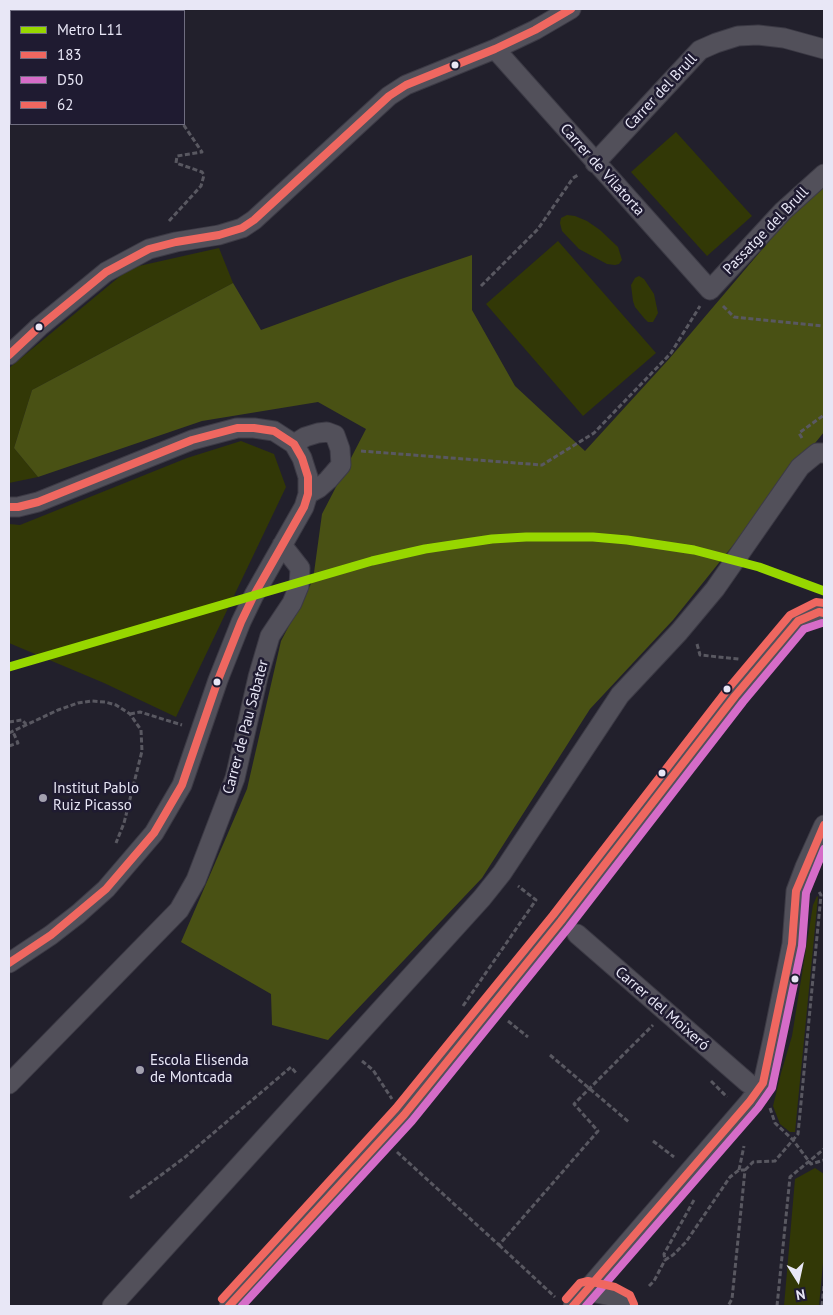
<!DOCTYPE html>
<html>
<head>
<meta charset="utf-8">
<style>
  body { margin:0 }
  #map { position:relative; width:833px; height:1315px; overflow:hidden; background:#22202c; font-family:"PT Sans",sans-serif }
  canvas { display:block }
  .frame { position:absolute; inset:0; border:10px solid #e8e7f6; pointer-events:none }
  .legend { position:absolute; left:10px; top:10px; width:175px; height:115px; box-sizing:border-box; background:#1f1b31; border:1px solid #6f6d80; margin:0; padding:6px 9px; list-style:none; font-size:15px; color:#e8e7f6 }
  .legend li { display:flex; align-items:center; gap:10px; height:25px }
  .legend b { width:25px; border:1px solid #6f6d80 }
  .north { position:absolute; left:773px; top:1255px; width:50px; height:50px; -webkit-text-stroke:4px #1f1b31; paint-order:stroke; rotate:170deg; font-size:14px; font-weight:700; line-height:20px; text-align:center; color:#e8e7f6 }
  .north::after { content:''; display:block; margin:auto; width:18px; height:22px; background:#e8e7f6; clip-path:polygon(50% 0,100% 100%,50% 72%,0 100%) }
</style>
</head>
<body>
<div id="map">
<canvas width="833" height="1315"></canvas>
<div class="frame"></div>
<ul class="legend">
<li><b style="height:6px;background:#97d700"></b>Metro L11</li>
<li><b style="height:6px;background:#ef6760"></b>183</li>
<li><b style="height:6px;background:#d56cc8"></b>D50</li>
<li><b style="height:6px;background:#ef6760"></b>62</li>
</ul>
<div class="north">N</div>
</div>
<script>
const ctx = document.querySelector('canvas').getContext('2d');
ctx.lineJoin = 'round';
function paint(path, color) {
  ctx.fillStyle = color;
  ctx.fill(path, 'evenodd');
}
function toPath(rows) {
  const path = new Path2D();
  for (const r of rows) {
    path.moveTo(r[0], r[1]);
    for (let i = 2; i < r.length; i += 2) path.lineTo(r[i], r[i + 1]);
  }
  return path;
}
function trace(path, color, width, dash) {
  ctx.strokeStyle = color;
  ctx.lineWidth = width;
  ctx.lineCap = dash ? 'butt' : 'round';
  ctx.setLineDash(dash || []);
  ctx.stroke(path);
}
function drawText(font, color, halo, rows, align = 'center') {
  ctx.font = font + ' "PT Sans",sans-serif';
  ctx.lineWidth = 5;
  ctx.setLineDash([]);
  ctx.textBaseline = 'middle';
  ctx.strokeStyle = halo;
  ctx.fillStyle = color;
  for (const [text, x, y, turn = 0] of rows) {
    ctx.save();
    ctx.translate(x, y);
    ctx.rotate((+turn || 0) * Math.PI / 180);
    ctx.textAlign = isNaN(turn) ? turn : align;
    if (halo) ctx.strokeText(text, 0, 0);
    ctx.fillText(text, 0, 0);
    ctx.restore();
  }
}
const green = toPath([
  [676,132,752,216,707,256,631,172],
  [567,215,575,216,587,221,600,230,618,247,622,260,619,264,615,265,607,264,579,249,562,231,560,223,561,218],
  [558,241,656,353,583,416,486,304],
  [219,248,233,283,32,390,14,448,38,477,9,483,9,368,130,268],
  [639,276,644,279,654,294,658,313,653,322,648,322,644,318,635,307,633,301,631,285,635,278],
  [241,441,274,454,286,487,176,717,104,683,9,643,9,524,20,525,187,458],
  [817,896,818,897,795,1132,790,1132,780,1124,773,1106,781,1073,792,1036,813,905],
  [815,1168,824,1174,824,1252,819,1306,784,1306,795,1179]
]);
const forest = toPath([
  [824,184,824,432,673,620,590,709,482,878,328,1040,272,1025,271,994,181,942,247,789,281,641,313,580,322,514,366,429,318,402,202,421,38,477,14,448,32,390,233,283,261,330,398,280,472,255,472,310,515,386,585,451,669,359,793,213]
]);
const path = toPath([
  [111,9,113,11],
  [169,221,201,186,204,175,202,172,176,163,177,156,202,152,183,124],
  [481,286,538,229,573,178,578,175],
  [723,306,734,317,824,326],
  [802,438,799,433,824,415],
  [361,451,542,465,594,433,671,353,700,306],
  [697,644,700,655,739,659],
  [130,714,140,712,182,725],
  [9,722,22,720,26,724],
  [9,733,58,710,78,703,91,701,105,702,116,705,130,714,141,730,142,751,124,823,116,843],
  [9,746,18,743,13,732],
  [463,1006,536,900,518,886],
  [508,1021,528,1037],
  [550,1055,630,1123],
  [362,1061,373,1070,392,1099],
  [711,1081,727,1097],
  [770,1108,775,1123,793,1140,811,1164,824,1160],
  [653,1141,674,1157],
  [397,1152,499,1245,598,1131,574,1104,653,1025],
  [739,1170,744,1146],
  [745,1170,753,1162,775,1161,798,1134,821,895,818,890],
  [130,1198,184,1158,291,1067,296,1073],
  [694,1200,664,1254,665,1260,673,1255,686,1242,730,1177,739,1170,745,1170,732,1299,728,1306],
  [499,1245,555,1297],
  [649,1286,654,1281,665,1260],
  [777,1306,790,1177,824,1149],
  [822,1306,824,1285]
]);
const street = toPath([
  [26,11,27,9],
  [66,11,69,9],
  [9,37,11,34],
  [495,49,710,290,783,211,824,174],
  [9,67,11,65],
  [595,163,700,50,716,43,738,36,758,35,784,38,824,49],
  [9,355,39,327,106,272,149,249,176,242,219,235,242,228,254,220,389,96,406,85,495,49,535,30,571,9],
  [294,444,305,437,318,433,327,432,335,435,340,449,341,465,328,480,319,488,308,494],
  [9,507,18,507,38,502,192,440,237,428,254,428,274,431,294,444,302,458,308,477,308,494,304,507,254,595,241,622,218,680,182,785,154,833,106,889,78,914,51,935,9,963],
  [577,934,748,1083],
  [9,1084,179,910,196,880,235,778,258,677,270,636,292,603,299,586,300,568,282,545],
  [587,1291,611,1296,623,1302,624,1306],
  [112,1306,482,898,502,873,620,695,679,632,715,589,800,467,817,453,824,453],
  [229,1306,404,1115,561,921,735,696,798,621,819,612,824,613],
  [573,1306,750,1101,763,1083,773,1038,792,944,796,891,805,867,824,825]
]);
const bus1 = toPath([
  [9,355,39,327,106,272,149,249,176,242,219,235,242,228,254,220,389,96,406,85,495,49,535,30,571,9],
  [9,507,18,507,38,502,192,440,237,428,254,428,274,431,294,444,302,458,308,477,308,494,304,507,254,595,241,622,218,680,182,785,154,833,106,889,51,935,9,963],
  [229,1306,404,1115,561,921,735,696,798,621,819,612,824,613],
  [573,1306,750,1101,763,1083,792,944,796,891,824,825]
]);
const bus2 = toPath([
  [242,1306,412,1121,569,927,743,702,804,629,822,623],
  [586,1306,758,1108,772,1088,802,946,806,893,824,849]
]);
const bus3 = toPath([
  [222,1299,396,1108,553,915,727,690,790,615,816,602,824,603],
  [566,1299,580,1283,588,1281,615,1287,630,1295,634,1304]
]);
const metro1 = toPath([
  [9,667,372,561,425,549,492,539,526,537,593,537,627,540,694,550,759,567,824,591]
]);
const markers = [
  [455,65,4.5,"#e8e7f6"],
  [39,327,4.5,"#e8e7f6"],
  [217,682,4.5,"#e8e7f6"],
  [727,689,4.5,"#e8e7f6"],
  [662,773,4.5,"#e8e7f6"],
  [43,798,5,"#a3a1af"],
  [795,979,4.5,"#e8e7f6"],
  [140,1070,5,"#a3a1af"]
];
const streetNames = [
  ["Carrer del Brull",661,92,-47],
  ["Carrer de Vilatorta",602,170,48],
  ["Passatge del Brull",766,231,-46],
  ["Carrer de Pau Sabater",246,727,-75],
  ["Carrer del Moixeró",662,1009,41]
];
const poiNames = [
  ["Institut Pablo",53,789],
  ["Ruiz Picasso",53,806],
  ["Escola Elisenda",150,1061],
  ["de Montcada",150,1078]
];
paint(green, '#323806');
paint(forest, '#495114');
trace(street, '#3c3a45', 21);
trace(path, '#595861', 3, [5, 2.5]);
trace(street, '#52505a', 19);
trace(bus1, '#ef6760', 8);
trace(bus2, '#d56cc8', 8);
trace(bus3, '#ef6760', 8);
trace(metro1, '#97d700', 9);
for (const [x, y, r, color] of markers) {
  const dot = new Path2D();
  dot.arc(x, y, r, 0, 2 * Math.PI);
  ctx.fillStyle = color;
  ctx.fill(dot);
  trace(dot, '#1f1b31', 2);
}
drawText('15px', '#e8e7f6', '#1f1b31', streetNames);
drawText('15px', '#e8e7f6', '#1f1b31', poiNames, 'left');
</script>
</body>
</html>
